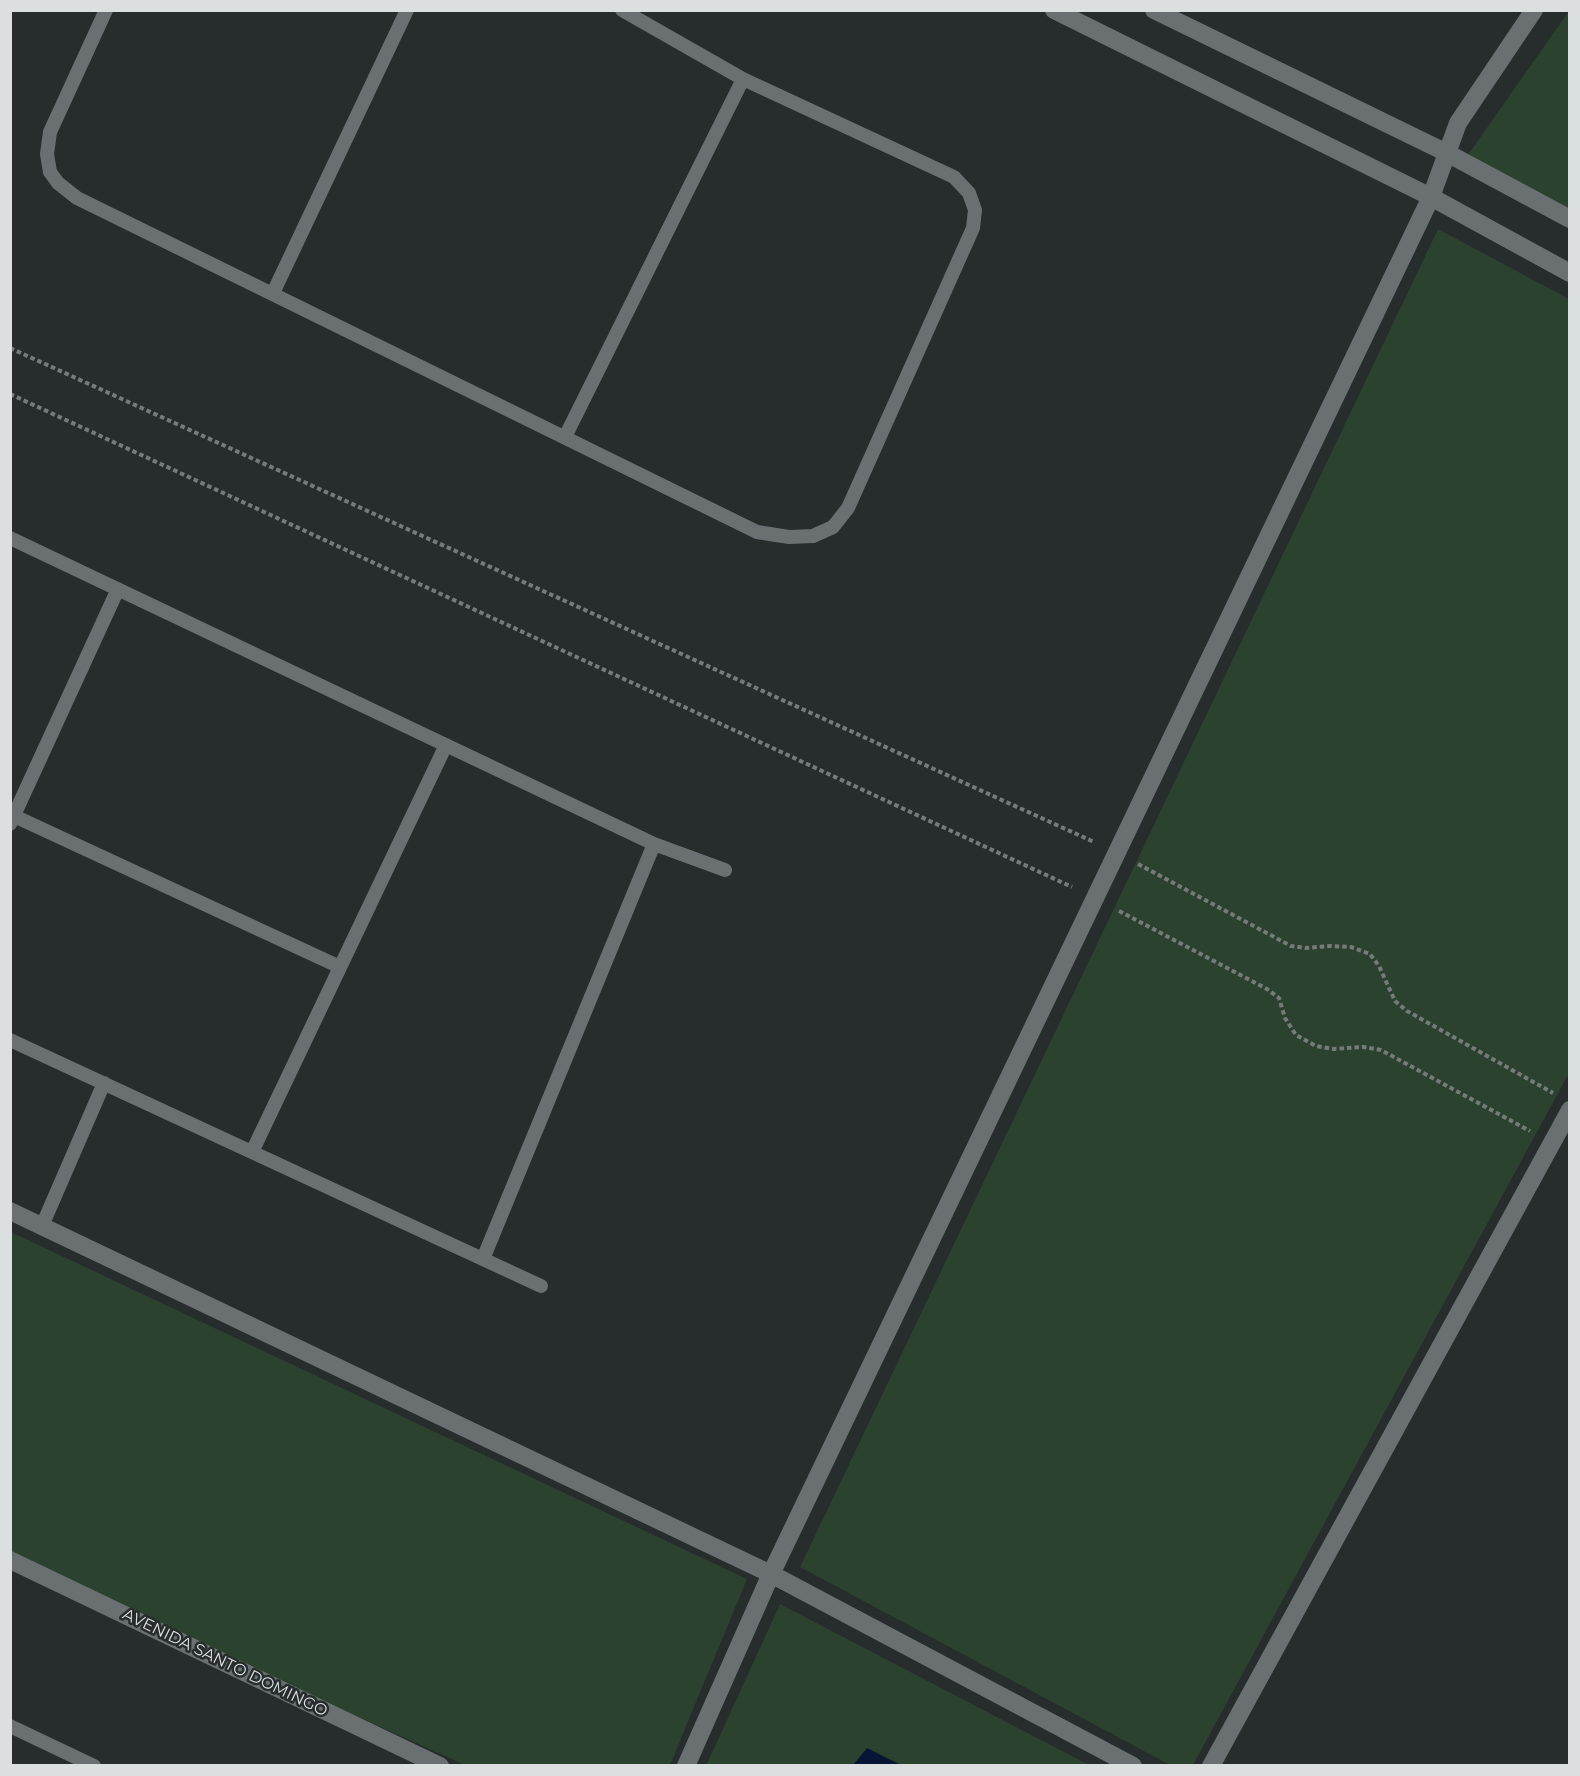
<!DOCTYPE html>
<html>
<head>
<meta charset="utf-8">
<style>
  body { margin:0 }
  #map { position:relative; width:1580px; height:1776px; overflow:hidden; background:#272c2d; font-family:Montserrat,sans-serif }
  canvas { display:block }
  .frame { position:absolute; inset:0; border:12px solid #dcdfe0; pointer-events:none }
</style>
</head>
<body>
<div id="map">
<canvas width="1580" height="1776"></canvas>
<div class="frame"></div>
</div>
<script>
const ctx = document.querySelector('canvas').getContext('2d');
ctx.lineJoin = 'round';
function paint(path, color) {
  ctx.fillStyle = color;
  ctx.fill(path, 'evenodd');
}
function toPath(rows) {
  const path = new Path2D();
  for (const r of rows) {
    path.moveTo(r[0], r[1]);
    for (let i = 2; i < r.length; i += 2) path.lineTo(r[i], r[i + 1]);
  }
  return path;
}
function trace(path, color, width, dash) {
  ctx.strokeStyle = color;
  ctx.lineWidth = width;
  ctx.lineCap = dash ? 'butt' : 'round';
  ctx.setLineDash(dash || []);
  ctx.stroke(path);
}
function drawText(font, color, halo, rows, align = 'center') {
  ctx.font = font + ' Montserrat,sans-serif';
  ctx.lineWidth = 5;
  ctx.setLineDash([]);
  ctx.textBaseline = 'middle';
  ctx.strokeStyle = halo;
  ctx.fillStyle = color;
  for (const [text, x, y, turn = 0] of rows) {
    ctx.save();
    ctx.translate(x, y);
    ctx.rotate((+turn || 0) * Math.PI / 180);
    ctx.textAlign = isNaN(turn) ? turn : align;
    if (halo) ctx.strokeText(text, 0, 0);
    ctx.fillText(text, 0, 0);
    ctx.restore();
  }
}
const green = toPath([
  [1569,11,1569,218,1465,159],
  [1438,229,1569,299,1569,1073,1193,1765,1170,1765,800,1567],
  [11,1232,747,1579,670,1765,467,1766,11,1560],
  [780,1604,1089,1765,706,1766]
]);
const water = toPath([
  [867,1748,901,1765,853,1765]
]);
const path = toPath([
  [10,348,1094,842],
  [10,394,1072,887],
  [1138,864,1291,946,1306,948,1330,946,1351,947,1370,954,1379,966,1395,1001,1407,1011,1553,1093],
  [1119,911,1267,989,1279,998,1285,1018,1296,1035,1316,1046,1334,1049,1363,1047,1381,1050,1530,1131]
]);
const lane = toPath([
  [106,10,50,132,47,154,50,172,58,183,77,198,757,532,789,537,813,536,833,527,848,508,973,228,975,210,969,193,954,177,743,79,622,10],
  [273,293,407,10],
  [565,437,743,79],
  [10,538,654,844,725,870],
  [14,816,340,967],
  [10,824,118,589],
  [10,1040,541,1286],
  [252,1152,446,745],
  [42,1226,104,1083],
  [483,1259,654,844],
  [10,1726,94,1766]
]);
const street = toPath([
  [1054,10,1431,197,1570,273],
  [1154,10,1447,153,1570,219],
  [10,1211,771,1574,1133,1766],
  [10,1560,440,1766],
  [686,1766,771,1574,1431,197,1458,123,1534,10],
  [1211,1766,1570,1110]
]);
const streetNames = [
  ["AVENIDA SANTO DOMINGO",225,1663,26]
];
paint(green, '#2b422f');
paint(water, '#071436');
trace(path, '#767a7b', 4, [4.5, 3]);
trace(lane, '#6a7071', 14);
trace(street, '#6a7071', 18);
drawText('16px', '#dcdfe0', '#272c2d', streetNames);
</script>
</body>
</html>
